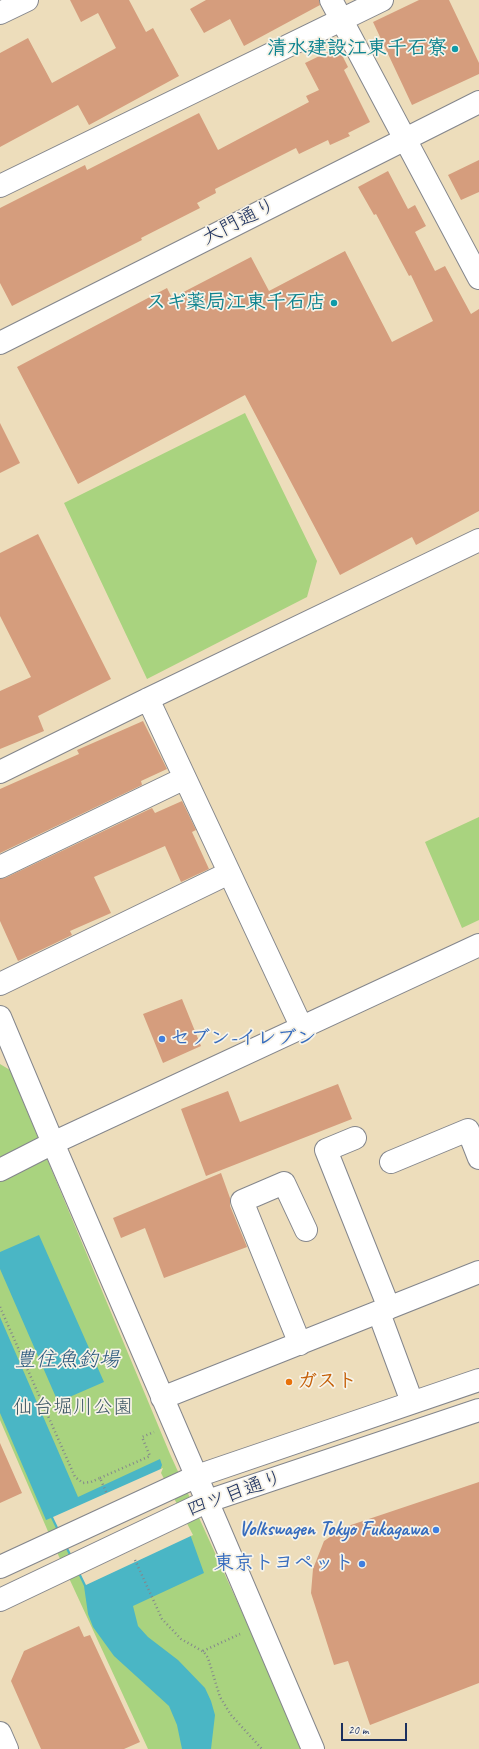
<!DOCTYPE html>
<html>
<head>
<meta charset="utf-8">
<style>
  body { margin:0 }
  #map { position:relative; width:479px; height:1749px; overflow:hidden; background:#edddbb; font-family:Caveat,sans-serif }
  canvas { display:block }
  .scale { position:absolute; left:341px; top:1723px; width:66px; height:18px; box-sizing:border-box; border:2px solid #1b2f5e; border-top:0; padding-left:5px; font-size:12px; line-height:14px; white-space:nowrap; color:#1b2f5e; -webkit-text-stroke:3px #f7f3e8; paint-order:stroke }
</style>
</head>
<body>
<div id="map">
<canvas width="479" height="1749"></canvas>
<div class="scale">20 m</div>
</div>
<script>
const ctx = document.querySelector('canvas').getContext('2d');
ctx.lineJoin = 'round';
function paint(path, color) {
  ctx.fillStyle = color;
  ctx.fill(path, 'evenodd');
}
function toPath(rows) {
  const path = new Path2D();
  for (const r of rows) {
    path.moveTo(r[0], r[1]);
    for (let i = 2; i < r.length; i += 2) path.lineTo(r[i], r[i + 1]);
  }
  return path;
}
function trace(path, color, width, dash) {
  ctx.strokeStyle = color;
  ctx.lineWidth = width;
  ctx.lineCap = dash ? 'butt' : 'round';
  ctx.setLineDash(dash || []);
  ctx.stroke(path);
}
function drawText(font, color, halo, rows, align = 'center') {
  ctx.font = font + ' Caveat,"Klee One",sans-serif';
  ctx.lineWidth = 3.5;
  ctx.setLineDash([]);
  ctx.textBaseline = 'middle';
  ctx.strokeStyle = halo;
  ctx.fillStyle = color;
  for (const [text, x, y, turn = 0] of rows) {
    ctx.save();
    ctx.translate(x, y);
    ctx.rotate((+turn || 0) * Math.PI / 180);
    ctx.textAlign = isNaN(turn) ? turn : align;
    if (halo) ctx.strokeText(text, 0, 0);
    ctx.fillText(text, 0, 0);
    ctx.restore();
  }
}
const green = toPath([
  [245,413,317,561,307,597,147,679,64,503],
  [479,817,479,920,462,928,425,842],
  [0,1064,10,1070,170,1454,246,1621,301,1749,148,1749,56,1550,0,1420]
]);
const water = toPath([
  [39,1235,104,1382,58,1402,0,1269,0,1252],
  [0,1317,78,1497,160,1459,162,1465,159,1473,190,1534,204,1573,133,1606,138,1626,148,1637,178,1660,205,1688,211,1701,215,1715,211,1749,182,1749,177,1725,169,1706,114,1656,93,1627,88,1614,84,1586,51,1518,46,1520,0,1413]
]);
const pier = toPath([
  [163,1468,161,1473,193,1535,86,1585,53,1517]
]);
const building = toPath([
  [70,0,129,0,146,32,153,28,179,76,89,125,78,105,0,147,0,53,28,38,52,83,116,48,98,13,81,22],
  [206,0,319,0,320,5,244,46,230,19,204,33,190,9],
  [419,0,449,0,479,63,479,74,412,105,373,22],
  [338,47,348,67,344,70,370,122,348,133,350,136,330,145,328,140,299,154,296,148,215,189,216,193,197,203,200,208,141,238,142,240,12,306,0,283,0,208,85,165,87,170,199,113,218,150,309,102,306,96,319,90,305,63],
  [479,160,479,192,461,200,448,175],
  [388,171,408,209,415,205,426,226,415,232,435,271,445,266,471,314,479,309,479,511,416,545,412,537,340,575,245,395,78,484,17,367,167,288,172,298,251,257,269,291,345,251,392,342,433,321,411,275,409,276,376,214,374,215,358,187],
  [0,423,20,463,0,473],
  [38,534,111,679,38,716,44,731,0,749,0,691,31,677,0,616,0,553],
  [143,721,167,769,141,781,142,785,0,853,0,789,79,754,77,750],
  [182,801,196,830,192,832,209,869,181,882,165,846,94,877,111,913,70,931,72,935,18,961,0,921,0,879,5,878,152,808,155,813],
  [182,999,201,1046,163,1063,143,1014],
  [338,1084,352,1119,206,1176,181,1109,228,1091,240,1122],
  [221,1173,230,1198,230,1206,247,1247,164,1278,145,1228,121,1238,113,1218],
  [0,1443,22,1493,0,1503],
  [479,1482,479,1683,370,1725,348,1661,334,1665,311,1593,313,1569,324,1541,345,1527],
  [79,1626,84,1637,90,1635,140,1742,124,1749,41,1749,11,1681,24,1651]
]);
const path = toPath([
  [0,1307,75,1477,83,1483,91,1482,100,1478,107,1494],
  [100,1478,150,1456,142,1437,154,1432],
  [135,1560,162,1619,181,1639,204,1652,208,1658,220,1697,231,1715,262,1749],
  [203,1651,240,1634]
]);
const minor = toPath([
  [331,0,479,278],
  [0,13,27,0],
  [0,186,382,0],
  [0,343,479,102],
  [148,699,302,1028],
  [0,772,148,699,479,540],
  [0,867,185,778],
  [0,984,229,873],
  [0,1017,53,1143,217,1524,313,1749],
  [355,1138,326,1150,389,1308],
  [391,1162,468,1130,479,1158],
  [0,1170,53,1143,479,945],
  [379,1313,412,1402],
  [300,1344,242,1201,284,1183,306,1230],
  [162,1398,479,1272]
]);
const major = toPath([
  [0,1567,197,1476,479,1380],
  [0,1600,208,1501,479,1410],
  [0,1733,7,1749]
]);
const markers = [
  [455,49,4,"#0f9aa8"],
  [334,303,4,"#0f9aa8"],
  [162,1039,4,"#3f7fe0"],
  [289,1382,4,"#e8710a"],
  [436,1530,4,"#3f7fe0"],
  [362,1564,4,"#3f7fe0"]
];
const cultureNames = [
  ["清水建設江東千石寮",447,49],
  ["スギ薬局江東千石店",326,303]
];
const streetNames = [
  ["大門通り",239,222,-27],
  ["四ツ目通り",235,1494,-20]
];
const shopNames = [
  ["セブン-イレブン",170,1039,"left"],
  ["Volkswagen Tokyo Fukagawa",428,1530],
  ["東京トヨペット",354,1564]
];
const foodNames = [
  ["ガスト",297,1382]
];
const parkNames = [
  ["仙台堀川公園",73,1408]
];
const waterNames = [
  ["豊住魚釣場",67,1360]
];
paint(green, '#a9d37f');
paint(water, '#4ab6c5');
paint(pier, '#edddbb');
paint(building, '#d59d7d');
trace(minor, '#84868c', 24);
trace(major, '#84868c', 24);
trace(path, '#84868c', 2.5, [1, 3]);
trace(minor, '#fff', 22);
trace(major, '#fff', 22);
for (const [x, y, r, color] of markers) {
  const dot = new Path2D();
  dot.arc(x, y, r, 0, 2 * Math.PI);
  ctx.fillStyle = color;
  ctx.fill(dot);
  trace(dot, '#f7f3e8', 1.5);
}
drawText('bold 20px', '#0d838f', '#f7f3e8', cultureNames, 'right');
drawText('20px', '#1b2f5e', '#f7f3e8', streetNames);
drawText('bold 20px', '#366cbe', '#f7f3e8', shopNames, 'right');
drawText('bold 20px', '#c56008', '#f7f3e8', foodNames, 'left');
drawText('20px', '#3e5866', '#f7f3e8', parkNames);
drawText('italic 21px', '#29587d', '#f7f3e8', waterNames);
</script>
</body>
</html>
